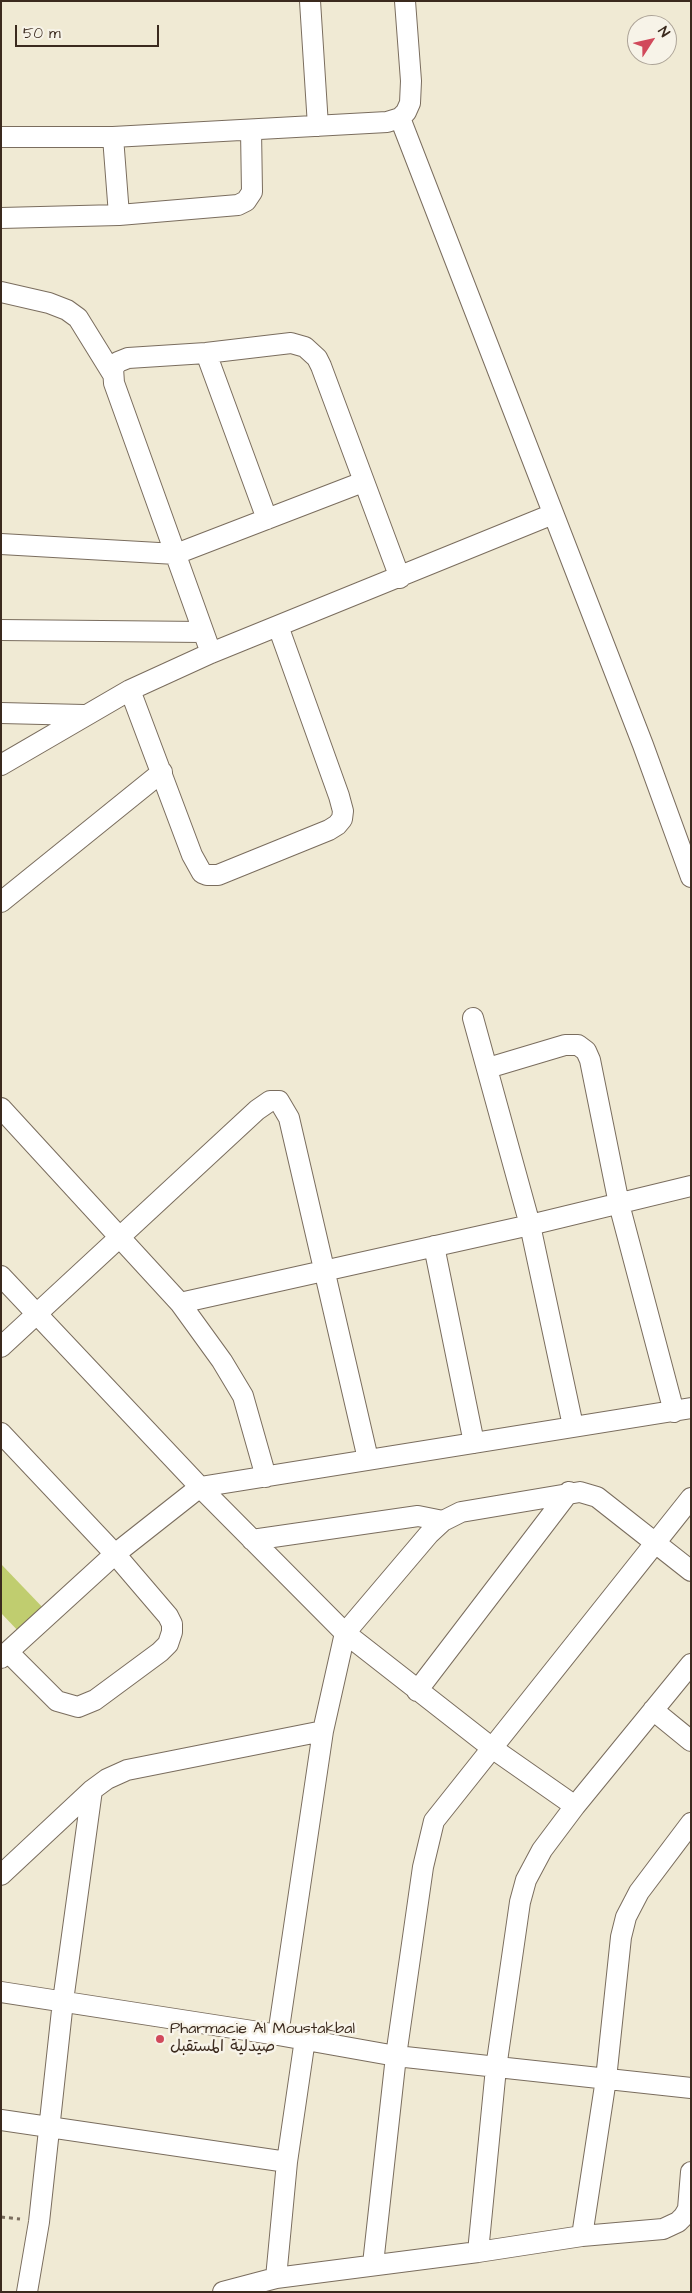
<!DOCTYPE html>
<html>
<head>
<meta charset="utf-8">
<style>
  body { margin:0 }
  #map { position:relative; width:692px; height:2293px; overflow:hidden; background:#f0ead4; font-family:"Architects Daughter",sans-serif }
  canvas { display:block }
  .frame { position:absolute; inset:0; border:2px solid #3b2a1e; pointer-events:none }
  .north { position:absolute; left:627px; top:15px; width:50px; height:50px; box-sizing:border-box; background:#f7f3e8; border:1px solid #aca397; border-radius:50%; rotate:55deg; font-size:14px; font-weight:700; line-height:20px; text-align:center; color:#3b2a1e }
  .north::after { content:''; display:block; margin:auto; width:18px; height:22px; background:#d1495b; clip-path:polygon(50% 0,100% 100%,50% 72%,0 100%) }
  .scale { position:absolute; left:15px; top:25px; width:144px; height:22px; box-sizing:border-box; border:2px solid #3b2a1e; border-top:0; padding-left:6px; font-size:15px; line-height:18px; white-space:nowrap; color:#3b2a1e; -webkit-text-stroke:4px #f7f3e8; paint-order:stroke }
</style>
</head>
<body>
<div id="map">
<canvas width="692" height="2293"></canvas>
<div class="frame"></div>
<div class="north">N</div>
<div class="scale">50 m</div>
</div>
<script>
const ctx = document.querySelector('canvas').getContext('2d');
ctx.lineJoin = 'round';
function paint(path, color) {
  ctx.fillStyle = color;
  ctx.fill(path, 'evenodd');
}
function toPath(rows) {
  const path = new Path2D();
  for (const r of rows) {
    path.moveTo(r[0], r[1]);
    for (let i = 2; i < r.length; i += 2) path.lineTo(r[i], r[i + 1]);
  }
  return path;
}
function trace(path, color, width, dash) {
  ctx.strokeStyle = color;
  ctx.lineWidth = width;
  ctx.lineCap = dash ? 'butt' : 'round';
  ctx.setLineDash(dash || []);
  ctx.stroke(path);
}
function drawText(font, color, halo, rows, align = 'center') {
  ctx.font = font + ' "Architects Daughter","Playpen Sans Arabic",sans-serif';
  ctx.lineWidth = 5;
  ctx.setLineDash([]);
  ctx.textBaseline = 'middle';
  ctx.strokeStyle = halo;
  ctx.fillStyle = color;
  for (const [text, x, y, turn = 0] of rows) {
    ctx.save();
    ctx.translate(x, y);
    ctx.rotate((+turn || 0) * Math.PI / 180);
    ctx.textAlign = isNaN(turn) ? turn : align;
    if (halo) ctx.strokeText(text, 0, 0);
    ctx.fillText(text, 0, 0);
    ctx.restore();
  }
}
const green = toPath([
  [1,1564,47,1612,22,1635,1,1613]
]);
const path = toPath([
  [1,2217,20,2219]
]);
const minor = toPath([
  [310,1,318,126],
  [400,118,643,745,691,877],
  [1,137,113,137,387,122,400,118,406,112,410,103,411,81,405,1],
  [113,137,119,215],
  [1,218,119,215,238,205,246,201,252,192,251,130],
  [1,292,49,303,67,310,78,318,112,373],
  [206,353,267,519],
  [1,544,176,554,363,482],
  [1,630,202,632],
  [211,653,114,383,113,368,118,362,128,358,206,353,291,343,305,347,317,358,321,366,400,578],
  [130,690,192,855,202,873,207,875,218,875,329,830,337,825,342,819,343,811,339,796,278,626],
  [1,713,84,715],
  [1,765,130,690,211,653,553,514],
  [1,902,162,772],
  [473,1018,530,1225,573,1426],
  [488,1068,565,1045,578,1045,586,1051,590,1060,619,1204,674,1412],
  [1,1108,180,1303,222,1361,243,1396,266,1477],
  [434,1246,474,1443],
  [1,1276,200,1487,345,1633,492,1748,575,1806],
  [180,1303,530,1225,691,1186],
  [1,1347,257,1110,270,1101,279,1101,289,1118,368,1459],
  [1,1433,115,1554,168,1616,172,1624,172,1632,168,1644,160,1652,95,1700,78,1707,57,1701,8,1652],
  [252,1540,418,1516,443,1521],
  [1,1658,115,1554,200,1487,691,1408],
  [417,1691,569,1492],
  [653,1710,691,1741],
  [1,1875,92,1790,107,1779,127,1770,323,1731],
  [1,1992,278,2035,396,2056,691,2088],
  [278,2035,323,1731,345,1633,429,1534,443,1521,461,1512,580,1492,597,1497,691,1571],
  [1,2120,287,2162],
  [582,2236,606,2079,621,1937,626,1917,639,1892,691,1823],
  [478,2252,496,2068,520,1902,526,1880,542,1850,575,1806,691,1664],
  [373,2264,396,2056,423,1867,434,1821,691,1498],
  [276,2278,287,2162,305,2039],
  [27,2292,39,2222,63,2001,92,1790],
  [223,2292,276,2278,478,2252,582,2236,663,2229,678,2222,684,2216,688,2209,691,2172]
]);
const markers = [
  [160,2039,5,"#d1495b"]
];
const poiNames = [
  ["Pharmacie Al Moustakbal",170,2030],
  ["صيدلية المستقبل",170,2048]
];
paint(green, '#c0cd6f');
trace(minor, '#7a6d5e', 22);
trace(path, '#7a6d5e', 3, [4, 4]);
trace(minor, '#fff', 20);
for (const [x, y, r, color] of markers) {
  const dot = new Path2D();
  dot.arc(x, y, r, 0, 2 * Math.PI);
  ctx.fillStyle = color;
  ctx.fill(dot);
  trace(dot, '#f7f3e8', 2);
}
drawText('16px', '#3b2a1e', '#f7f3e8', poiNames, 'left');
</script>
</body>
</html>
